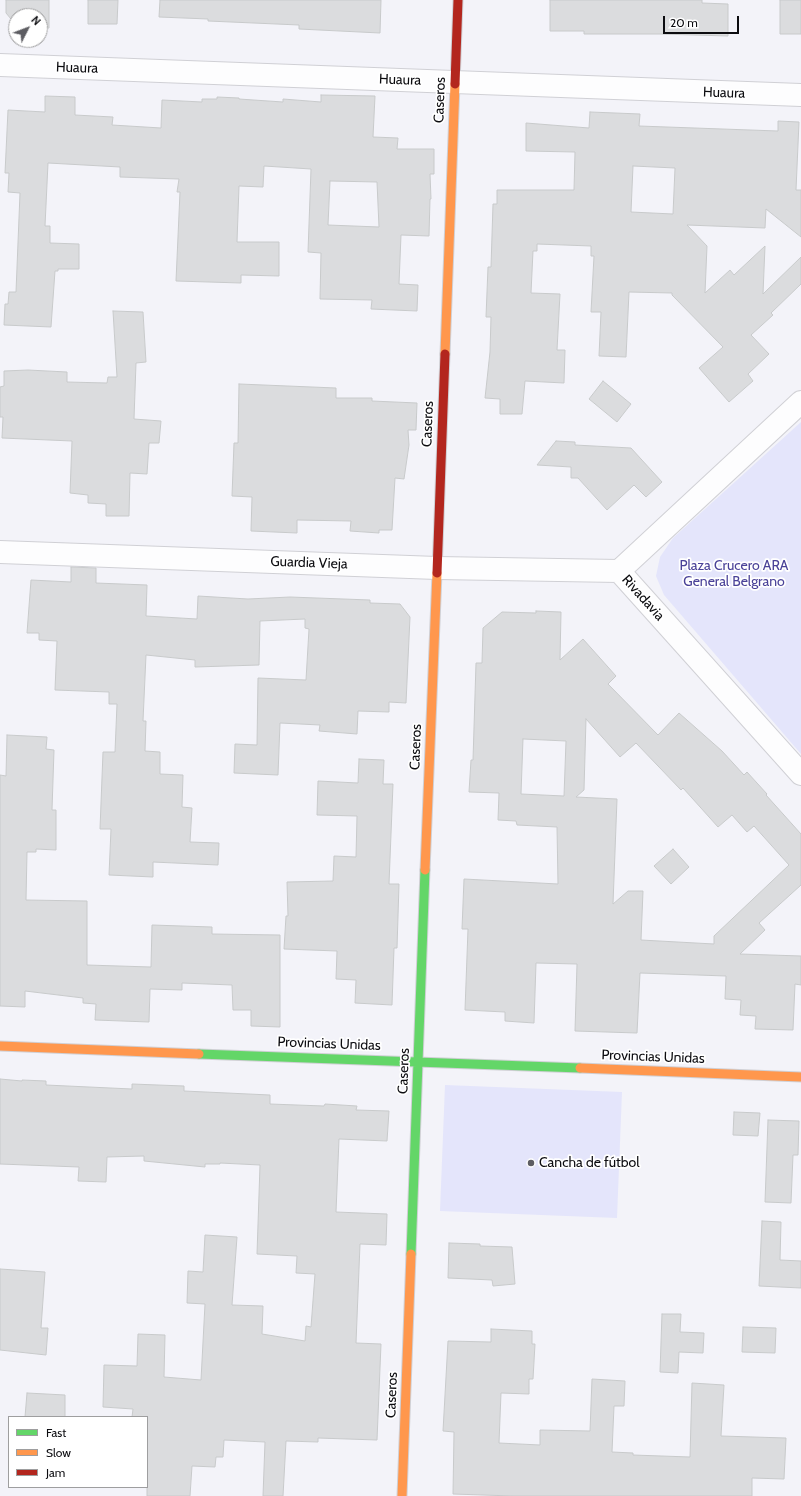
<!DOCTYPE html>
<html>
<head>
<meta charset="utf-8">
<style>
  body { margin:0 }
  #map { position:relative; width:801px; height:1496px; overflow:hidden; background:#f3f3f9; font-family:Cabin,sans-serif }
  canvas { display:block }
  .legend { position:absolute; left:8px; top:1416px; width:140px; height:72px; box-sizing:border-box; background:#fff; border:1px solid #9e9e9f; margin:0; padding:5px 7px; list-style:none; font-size:12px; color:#0c0c10 }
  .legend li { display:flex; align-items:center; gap:8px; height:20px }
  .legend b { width:20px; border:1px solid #9e9e9f }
  .north { position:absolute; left:8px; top:8px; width:40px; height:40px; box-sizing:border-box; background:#fff; border:1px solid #9e9e9f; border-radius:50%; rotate:48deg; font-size:11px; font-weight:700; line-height:16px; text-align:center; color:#0c0c10 }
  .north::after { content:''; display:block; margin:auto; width:14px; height:18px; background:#5d5d62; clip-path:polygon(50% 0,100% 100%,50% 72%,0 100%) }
  .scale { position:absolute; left:663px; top:16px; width:76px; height:18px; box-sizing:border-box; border:2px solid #0c0c10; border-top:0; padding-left:5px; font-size:12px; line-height:14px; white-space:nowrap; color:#0c0c10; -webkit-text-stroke:3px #fff; paint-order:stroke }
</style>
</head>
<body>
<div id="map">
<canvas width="801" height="1496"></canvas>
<ul class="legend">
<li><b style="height:5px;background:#63d668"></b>Fast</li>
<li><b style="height:5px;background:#ff974d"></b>Slow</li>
<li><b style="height:5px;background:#b3261e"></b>Jam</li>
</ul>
<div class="north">N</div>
<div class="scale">20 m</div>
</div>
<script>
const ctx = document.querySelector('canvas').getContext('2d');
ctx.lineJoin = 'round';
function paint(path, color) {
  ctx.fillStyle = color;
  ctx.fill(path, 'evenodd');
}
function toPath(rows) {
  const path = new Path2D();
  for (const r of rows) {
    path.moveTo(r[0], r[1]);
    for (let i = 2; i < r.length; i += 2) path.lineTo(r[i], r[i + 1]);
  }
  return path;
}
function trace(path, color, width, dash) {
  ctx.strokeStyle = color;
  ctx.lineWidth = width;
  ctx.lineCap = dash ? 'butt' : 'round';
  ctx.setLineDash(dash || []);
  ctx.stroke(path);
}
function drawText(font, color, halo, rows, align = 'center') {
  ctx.font = font + ' Cabin,sans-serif';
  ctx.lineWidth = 3.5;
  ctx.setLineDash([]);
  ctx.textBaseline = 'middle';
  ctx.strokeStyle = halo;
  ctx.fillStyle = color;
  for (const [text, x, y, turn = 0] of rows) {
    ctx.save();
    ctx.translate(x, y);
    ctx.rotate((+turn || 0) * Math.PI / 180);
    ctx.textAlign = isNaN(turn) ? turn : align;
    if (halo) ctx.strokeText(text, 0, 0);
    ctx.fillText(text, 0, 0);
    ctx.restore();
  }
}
const green = toPath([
  [801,422,801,754,664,595,656,576,660,557,673,538],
  [445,1085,622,1092,617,1218,440,1211]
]);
const building = toPath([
  [6,0,49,0,49,28,40,28,40,16,16,16,16,25,6,13,6,0],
  [88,0,118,0,117,24,88,24,88,0],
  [160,0,381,0,380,33,299,29,299,25,208,21,208,19,159,17,160,0],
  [550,0,702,0,702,3,728,4,728,36,660,34,584,34,584,31,550,31,550,0],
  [780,0,801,0,801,34,780,34,780,0],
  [321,95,375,96,373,137,398,138,397,149,434,149,434,174,430,174,431,199,430,199,429,236,401,235,399,284,418,285,417,311,371,309,372,300,320,299,321,253,308,252,311,169,264,166,263,187,239,186,237,242,279,242,279,276,241,275,241,283,176,281,180,192,177,192,179,179,120,177,120,167,48,163,45,226,50,226,50,243,79,244,79,269,58,269,58,271,55,271,51,327,4,325,5,304,8,304,9,292,16,292,20,193,8,192,9,173,5,173,8,110,45,112,45,96,75,97,75,115,113,117,112,125,161,128,162,100,202,102,202,99,217,99,217,97,239,98,239,99,283,102,283,99,321,102,321,95],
  [330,181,377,182,379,227,328,225,330,181],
  [590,112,640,114,639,126,778,131,778,121,799,122,796,190,801,190,801,237,766,209,765,228,687,225,707,246,705,293,730,270,734,275,765,246,763,294,801,257,801,284,771,313,773,315,751,335,769,354,748,374,753,381,729,402,699,368,723,347,672,295,672,293,629,292,626,357,599,356,601,312,591,312,594,256,591,256,591,246,537,244,537,251,533,251,531,293,560,294,557,350,565,350,564,383,525,381,522,414,500,414,500,399,485,398,490,352,491,317,486,317,488,267,491,267,493,204,497,204,497,190,574,190,575,152,526,151,526,123,589,128,590,112],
  [633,166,675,168,673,214,631,212,633,166],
  [113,311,143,312,146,362,136,363,134,419,161,421,159,443,149,443,147,474,130,473,129,516,106,516,106,504,88,503,88,495,70,493,72,441,2,438,3,417,0,417,0,387,4,386,4,371,28,370,67,372,67,382,107,383,108,377,117,377,113,311],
  [603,381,631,404,617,422,589,399,603,381],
  [239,384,336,388,336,398,372,398,372,401,417,403,416,430,408,430,409,445,404,479,395,478,392,530,379,530,379,533,350,531,351,521,297,520,297,533,251,531,252,497,232,496,234,443,238,443,239,384],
  [556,441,575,442,575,445,631,448,662,482,646,497,634,485,607,510,578,478,571,478,571,467,537,465,556,441],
  [71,567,96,568,96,583,147,585,146,616,197,619,198,596,248,599,290,597,370,600,370,603,400,604,410,617,406,703,389,702,389,712,358,711,357,734,319,731,320,725,280,723,278,775,234,773,235,744,257,745,258,678,306,680,309,629,305,628,305,619,260,621,259,665,195,667,195,660,146,655,143,721,146,721,145,751,160,752,160,774,183,775,182,807,192,808,190,842,219,843,218,865,153,862,153,877,109,875,111,829,100,829,103,752,115,752,117,704,109,704,109,692,55,690,57,641,39,640,39,633,27,633,31,580,71,582,71,567],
  [536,611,561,612,560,660,583,639,616,676,608,684,658,735,679,713,722,751,744,775,747,772,767,794,766,795,801,834,801,885,759,923,765,930,740,954,801,956,801,985,795,984,793,1030,755,1029,756,1016,740,1015,741,1000,725,999,726,976,640,973,637,1033,575,1031,577,964,536,963,534,1023,505,1021,505,1012,465,1010,468,929,462,929,464,879,558,884,557,827,517,825,516,821,498,820,499,793,469,792,471,760,473,760,476,663,482,663,483,628,502,612,536,613,536,611],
  [586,719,620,757,636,743,681,790,683,788,718,827,732,815,747,832,754,826,789,865,714,936,714,944,641,940,643,891,628,891,613,904,617,799,576,797,584,790,586,719],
  [523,739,566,741,564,796,521,794,523,739],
  [7,735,47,737,46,749,54,750,52,810,56,810,56,850,36,849,36,852,27,852,26,900,87,901,87,965,151,967,152,925,212,927,212,934,280,935,280,1027,251,1026,251,1010,233,1010,232,985,182,983,182,990,150,989,149,1022,95,1020,96,1004,83,1003,83,998,25,991,25,1007,0,1006,0,775,6,776,7,735],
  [359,759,384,760,383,784,393,784,389,884,399,884,397,948,394,948,392,1005,355,1003,356,980,336,979,337,951,284,949,286,916,288,916,287,882,333,881,334,856,356,857,357,816,317,815,318,781,358,783,359,759],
  [673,849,689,867,671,884,654,866,673,849],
  [0,1079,22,1081,22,1080,46,1081,46,1085,132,1089,132,1084,184,1086,184,1091,270,1095,270,1104,324,1106,325,1104,357,1106,356,1110,389,1111,387,1141,339,1139,336,1212,387,1214,386,1245,360,1244,356,1343,381,1344,377,1440,318,1438,318,1442,286,1441,283,1496,263,1496,265,1442,224,1440,223,1457,216,1457,215,1467,192,1466,190,1496,147,1496,147,1417,132,1417,133,1409,103,1407,104,1365,137,1366,138,1334,165,1335,164,1377,201,1380,205,1304,187,1303,188,1271,203,1272,205,1235,237,1237,232,1305,263,1306,262,1334,305,1341,306,1326,311,1327,315,1274,296,1273,297,1256,257,1254,260,1165,220,1163,220,1164,205,1164,205,1167,144,1161,144,1156,107,1157,106,1182,78,1181,79,1167,0,1164,0,1079],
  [734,1112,760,1113,758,1136,733,1135,734,1112],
  [768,1120,799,1121,798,1155,793,1155,791,1203,765,1202,768,1120],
  [762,1221,781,1222,780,1260,801,1261,801,1288,759,1286,762,1221],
  [449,1243,480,1244,480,1246,512,1247,515,1284,493,1286,492,1280,448,1278,449,1243],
  [0,1269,45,1272,41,1328,48,1328,46,1355,0,1350,0,1269],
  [662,1314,681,1314,680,1332,704,1333,703,1353,679,1352,678,1373,660,1372,662,1314],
  [743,1327,776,1328,775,1353,742,1352,743,1327],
  [491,1329,532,1331,532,1344,535,1344,533,1379,529,1379,529,1394,501,1393,499,1443,540,1445,540,1430,590,1431,592,1379,625,1381,624,1406,614,1406,612,1452,633,1453,633,1455,690,1457,692,1383,724,1385,721,1436,786,1438,784,1479,752,1478,752,1496,513,1496,453,1494,454,1432,443,1431,448,1341,491,1342,491,1329],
  [27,1393,65,1395,65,1417,25,1417,27,1393]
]);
const street = toPath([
  [0,65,801,95],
  [0,552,437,568,619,571],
  [619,571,801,774],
  [619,571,801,402]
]);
const fast = toPath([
  [199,1054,580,1068],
  [411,1254,425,870]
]);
const slow = toPath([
  [445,354,455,84],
  [425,870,437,573],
  [0,1046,199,1054],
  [580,1068,801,1077],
  [402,1496,411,1254]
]);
const jam = toPath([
  [455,84,458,0],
  [437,573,445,354]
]);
const markers = [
  [531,1163,4,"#5d5d62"]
];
const streetNames = [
  ["Huaura",77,68,2],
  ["Huaura",400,80,2],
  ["Huaura",724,93,2],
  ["Caseros",440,100,-88],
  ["Caseros",428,424,-88],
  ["Guardia Vieja",309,563,2],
  ["Rivadavia",643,598,48],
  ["Caseros",416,747,-88],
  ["Provincias Unidas",329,1044,2],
  ["Provincias Unidas",653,1057,2],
  ["Caseros",404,1071,-88],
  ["Caseros",392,1395,-88]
];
const parkNames = [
  ["Plaza Crucero ARA",734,566],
  ["General Belgrano",734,582]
];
const poiNames = [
  ["Cancha de fútbol",539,1163]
];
paint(green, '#e4e5fb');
paint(building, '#dbdcde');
trace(building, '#c8cacb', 1);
trace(street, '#d0d0d5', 24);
trace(fast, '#d0d0d5', 11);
trace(slow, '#d0d0d5', 11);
trace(jam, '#d0d0d5', 11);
trace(street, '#fdfdfe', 22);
trace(fast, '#63d668', 9);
trace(slow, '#ff974d', 9);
trace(jam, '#b3261e', 9);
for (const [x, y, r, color] of markers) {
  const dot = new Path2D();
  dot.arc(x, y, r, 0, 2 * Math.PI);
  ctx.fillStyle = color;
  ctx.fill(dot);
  trace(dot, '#fff', 1.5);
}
drawText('14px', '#0c0c10', '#fff', streetNames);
drawText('14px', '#4a4298', '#fff', parkNames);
drawText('14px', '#0c0c10', '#fff', poiNames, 'left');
</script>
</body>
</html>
